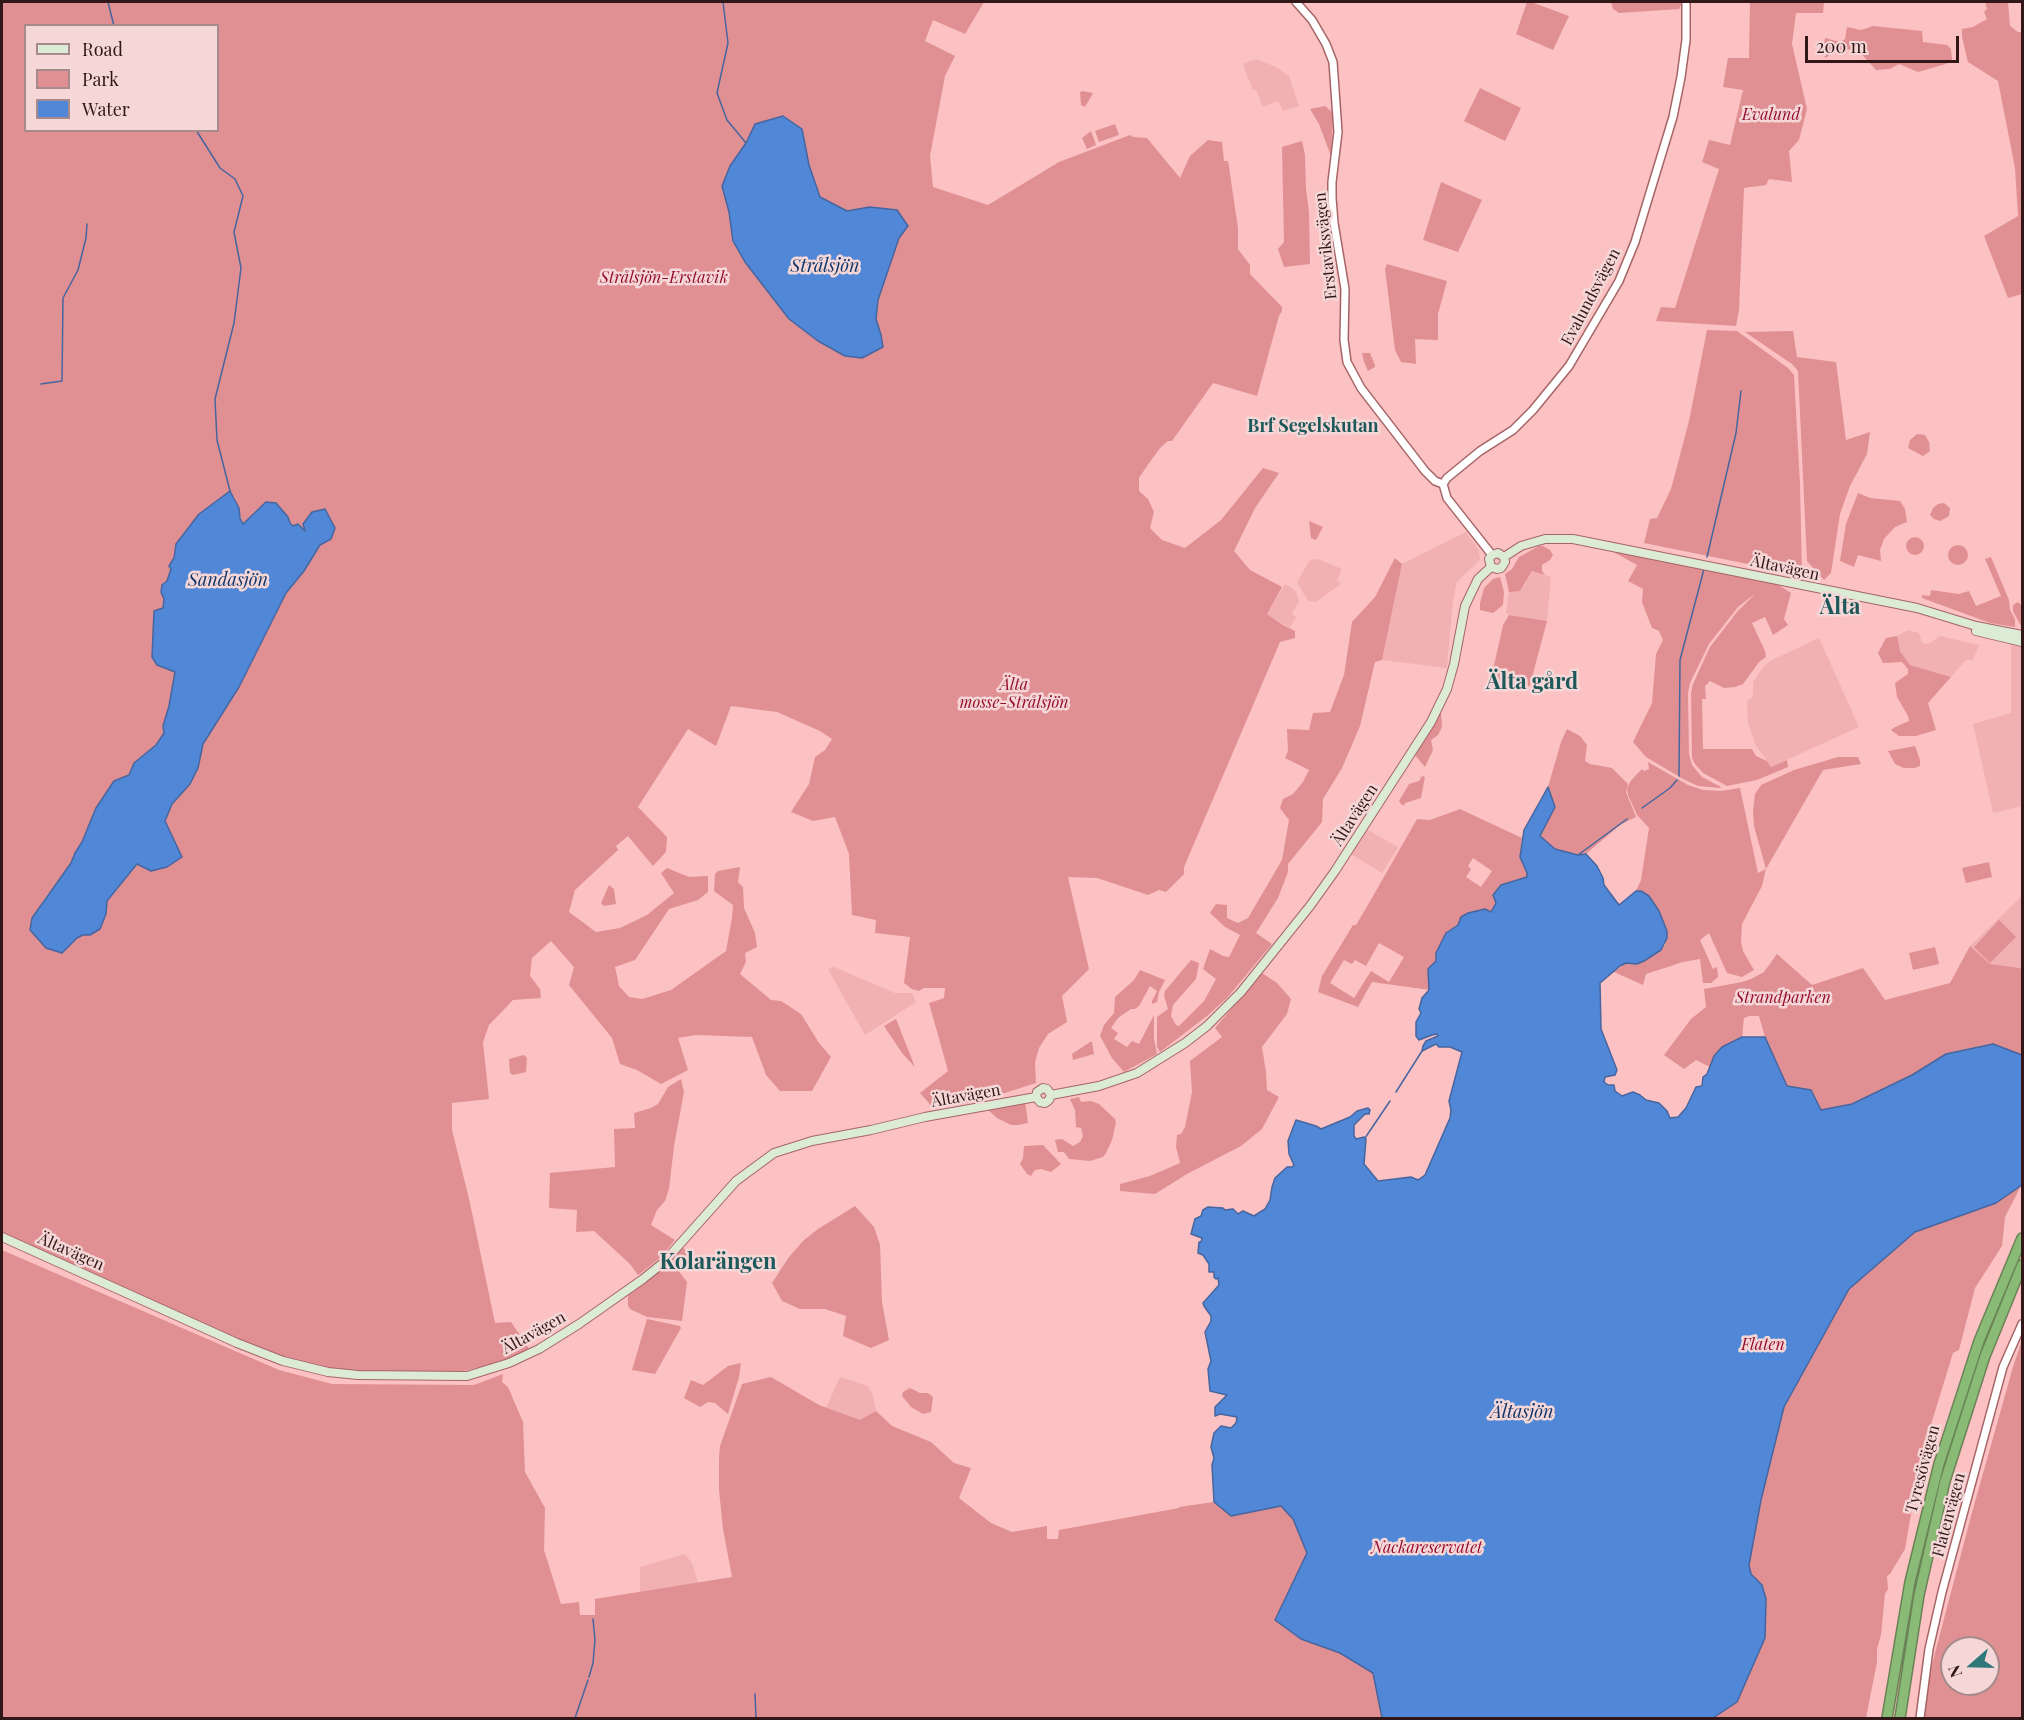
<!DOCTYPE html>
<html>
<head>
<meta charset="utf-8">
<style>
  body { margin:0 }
  #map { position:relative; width:2024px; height:1720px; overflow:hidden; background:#fcc1c2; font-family:"Playfair Display",serif }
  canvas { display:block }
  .frame { position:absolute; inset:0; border:3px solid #311718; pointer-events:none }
  .legend { position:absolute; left:24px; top:24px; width:195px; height:108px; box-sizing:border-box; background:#f5d7d7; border:2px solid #a78a8b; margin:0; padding:8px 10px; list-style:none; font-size:18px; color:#311718 }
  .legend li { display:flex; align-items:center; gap:12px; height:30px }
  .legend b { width:30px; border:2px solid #a78a8b }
  .north { position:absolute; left:1940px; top:1636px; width:60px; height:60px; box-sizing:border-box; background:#f5d7d7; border:2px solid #a78a8b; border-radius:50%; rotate:250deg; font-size:16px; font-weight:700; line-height:24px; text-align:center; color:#311718 }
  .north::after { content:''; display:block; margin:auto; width:21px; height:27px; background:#2f787a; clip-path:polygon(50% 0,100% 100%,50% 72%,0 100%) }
  .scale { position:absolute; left:1805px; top:36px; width:154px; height:27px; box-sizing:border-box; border:3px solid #311718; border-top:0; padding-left:8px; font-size:18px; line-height:21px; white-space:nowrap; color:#311718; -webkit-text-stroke:4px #f5d7d7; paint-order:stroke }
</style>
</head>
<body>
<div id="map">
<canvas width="2024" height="1720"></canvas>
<div class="frame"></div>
<ul class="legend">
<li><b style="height:8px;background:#dcebd6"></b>Road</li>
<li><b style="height:16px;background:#e09093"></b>Park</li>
<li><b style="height:16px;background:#5087d7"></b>Water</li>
</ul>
<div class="north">N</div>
<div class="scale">200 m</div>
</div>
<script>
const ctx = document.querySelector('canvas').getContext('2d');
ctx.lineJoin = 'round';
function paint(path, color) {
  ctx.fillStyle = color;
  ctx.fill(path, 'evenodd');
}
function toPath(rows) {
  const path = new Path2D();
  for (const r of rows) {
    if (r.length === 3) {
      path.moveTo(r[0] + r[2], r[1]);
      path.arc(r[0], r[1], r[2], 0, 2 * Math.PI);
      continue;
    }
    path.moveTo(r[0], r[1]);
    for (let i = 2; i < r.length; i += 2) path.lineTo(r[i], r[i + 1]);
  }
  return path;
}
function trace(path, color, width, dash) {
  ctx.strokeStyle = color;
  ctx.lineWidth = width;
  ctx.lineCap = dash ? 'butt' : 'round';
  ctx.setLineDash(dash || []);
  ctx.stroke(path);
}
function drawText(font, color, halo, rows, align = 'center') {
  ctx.font = font + ' "Playfair Display",serif';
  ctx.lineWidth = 5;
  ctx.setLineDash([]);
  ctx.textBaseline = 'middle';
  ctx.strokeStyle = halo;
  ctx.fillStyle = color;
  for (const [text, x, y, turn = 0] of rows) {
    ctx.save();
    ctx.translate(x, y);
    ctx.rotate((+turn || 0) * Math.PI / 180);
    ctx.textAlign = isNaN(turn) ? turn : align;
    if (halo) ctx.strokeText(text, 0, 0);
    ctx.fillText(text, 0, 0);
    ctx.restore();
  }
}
const built = toPath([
  [1256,59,1276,67,1289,76,1299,106,1283,111,1278,101,1263,107,1256,90,1253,90,1243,65,1245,63],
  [1466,532,1478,549,1480,558,1479,561,1457,582,1453,600,1447,668,1382,660,1402,564],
  [1318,559,1342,569,1337,580,1341,584,1316,602,1308,601,1297,582,1310,560],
  [1532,571,1551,577,1547,621,1509,615,1506,613,1509,592,1524,586],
  [1285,584,1295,590,1299,601,1292,614,1296,617,1290,628,1267,614],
  [1908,630,1919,633,1922,643,1928,644,1940,636,1979,645,1973,660,1966,660,1951,677,1910,665,1900,651,1897,636],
  [1819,638,1859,727,1771,767,1755,744,1748,722,1747,701,1753,697,1753,682,1763,667,1772,660],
  [2011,643,2022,645,2022,806,1993,813,1973,724,2011,713],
  [1366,829,1398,847,1382,873,1349,853],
  [2022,896,2022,971,2020,968,1990,964,1970,946],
  [834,967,895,993,912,993,916,1002,865,1035,828,969],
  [840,1377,868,1386,873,1396,876,1411,860,1421,826,1408],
  [685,1554,692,1563,698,1583,640,1592,640,1567]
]);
const green = toPath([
  [2,2,984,2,965,34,933,20,925,41,955,56,945,76,930,156,933,187,988,205,1059,162,1130,135,1133,137,1147,138,1180,178,1190,156,1208,140,1222,142,1224,161,1228,161,1229,167,1238,228,1238,249,1250,265,1250,274,1282,307,1282,311,1279,316,1257,396,1213,383,1172,441,1168,441,1160,448,1147,466,1139,478,1139,491,1148,499,1154,512,1150,528,1162,540,1185,548,1221,520,1263,468,1279,473,1255,508,1234,551,1250,570,1282,587,1267,614,1283,625,1295,631,1295,638,1280,642,1184,867,1184,874,1166,892,1159,890,1148,895,1097,878,1068,877,1089,969,1062,996,1067,1022,1048,1034,1039,1048,1035,1062,1036,1083,983,1100,934,1109,920,1093,948,1071,929,1003,944,998,945,988,924,988,919,991,912,989,904,983,910,937,875,933,876,920,852,915,849,854,835,817,813,821,791,812,809,784,815,757,825,750,832,739,820,731,777,712,731,706,716,746,688,729,638,807,667,837,666,852,653,866,628,836,616,846,618,850,575,890,569,912,596,932,620,928,647,915,674,893,661,873,667,868,689,877,708,876,708,892,698,900,669,909,635,960,615,967,619,986,629,997,642,999,671,990,726,951,732,918,733,905,714,891,715,874,718,871,740,867,738,882,743,887,744,908,755,933,757,947,745,953,746,962,740,974,771,1000,781,1001,801,1014,819,1043,831,1057,812,1091,780,1091,766,1075,752,1037,696,1035,678,1038,688,1070,661,1084,637,1070,620,1064,612,1038,569,985,574,967,551,941,532,958,530,976,540,989,541,998,513,1000,489,1025,483,1042,489,1099,452,1103,452,1130,470,1203,495,1323,511,1322,530,1350,501,1362,459,1372,387,1374,322,1368,284,1360,2,1235],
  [26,26,218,26,218,130,26,130],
  [234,496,243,524,266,502,276,503,288,517,290,523,303,531,327,515,331,521,321,545,304,571,286,593,239,687,203,744,198,768,190,784,172,804,165,821,182,857,167,867,151,871,138,864,107,902,106,914,90,935,83,935,76,938,42,902,71,863,75,853,129,775,134,763,156,745,164,733,163,726,169,706,175,672,157,665,164,608,164,599,161,592,162,585,167,581,171,569,169,566,174,558,176,544],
  [1527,2,1531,2,1569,16,1553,50,1516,34],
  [1611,2,1683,2,1679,9,1619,13,1613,9],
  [1750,2,1824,2,1823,13,1796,13,1792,44,1807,109,1799,140,1789,151,1792,182,1769,179,1766,185,1744,188,1739,310,1736,326,1656,321,1661,307,1675,308,1719,169,1702,162,1709,140,1730,145,1743,90,1723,87,1728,58,1749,58],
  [1985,2,2008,2,2010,26,2018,32,2022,32,2022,294,2008,298,1984,236,2018,216,2015,168,1998,81,1968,62,1962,37,1962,29,1973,27,1987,19,1984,12,1987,9],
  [1873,26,1922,31,1923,42,1947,45,1951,49,1952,60,1946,64,1918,72,1899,64,1890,69,1876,70,1857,49,1838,50,1825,58,1823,48,1825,38,1840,42,1845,39,1847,27,1861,30],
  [1480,88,1521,108,1505,141,1464,121],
  [1082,91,1093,93,1085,107,1081,105,1080,92],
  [1325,106,1331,111,1333,116,1331,156,1319,124,1310,109],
  [1115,124,1119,135,1099,142,1095,131],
  [1091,131,1096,145,1087,149,1082,138],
  [1302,141,1305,155,1306,189,1309,212,1310,264,1284,267,1278,249,1284,242,1282,147],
  [1441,182,1482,200,1458,252,1423,240],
  [1387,264,1447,281,1438,314,1438,340,1415,339,1416,364,1401,362,1395,350,1385,269],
  [1707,330,1737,331,1788,368,1794,375,1800,484,1802,575,1644,543,1650,519,1657,518,1671,489,1689,421],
  [1793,331,1797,357,1836,362,1846,440,1870,432,1867,454,1850,486,1840,514,1831,573,1824,580,1807,561,1798,371,1792,364,1745,332],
  [1362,353,1370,353,1375,365,1375,367,1368,371,1364,362],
  [1917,434,1925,435,1929,442,1930,451,1923,456,1908,448,1910,440],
  [1858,493,1870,498,1900,501,1905,509,1907,522,1895,527,1884,539,1880,550,1881,561,1858,555,1854,567,1840,561,1846,524],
  [1944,503,1950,508,1949,516,1940,521,1934,519,1930,515,1933,508,1938,504],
  [1309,521,1323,527,1316,540,1311,538],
  [1915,546,9],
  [1958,555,10],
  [1539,546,1543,546,1550,550,1553,555,1550,560,1542,565,1542,571,1545,575,1532,571,1520,591,1509,592,1505,574,1512,569,1519,557],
  [1614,548,1777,584,1791,593,1784,619,1788,625,1773,635,1765,617,1752,623,1765,651,1766,657,1759,662,1743,684,1735,687,1724,688,1710,681,1705,686,1706,699,1702,699,1703,749,1752,749,1756,756,1767,761,1771,767,1787,760,1788,767,1757,780,1727,786,1703,773,1695,764,1692,758,1691,693,1693,684,1710,647,1737,612,1756,593,1738,607,1709,644,1690,683,1688,693,1689,754,1692,765,1702,777,1721,787,1720,788,1698,786,1683,779,1646,757,1633,742,1652,703,1656,654,1663,640,1659,631,1652,628,1642,602,1643,589,1628,581,1637,565,1610,550],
  [1991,557,2009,600,2010,610,2015,619,2015,627,1990,623,1922,598,1922,595,1930,596,1931,590,1959,594,1969,591,1976,606,2001,596,1985,559],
  [1395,558,1402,564,1382,660,1375,662,1360,726,1342,768,1323,799,1322,822,1288,864,1288,872,1278,898,1256,933,1272,944,1227,998,1207,1016,1160,1052,1157,1047,1157,1017,1168,1009,1164,996,1165,991,1191,960,1199,963,1196,979,1173,1005,1171,1016,1176,1025,1179,1026,1204,1001,1216,979,1203,969,1210,949,1223,956,1229,957,1240,935,1225,927,1210,913,1216,904,1227,905,1227,918,1238,923,1248,918,1282,860,1289,820,1280,808,1283,799,1293,794,1303,782,1309,770,1285,758,1288,751,1287,729,1309,730,1313,713,1330,712,1344,675,1352,622,1375,597],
  [1500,577,1504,592,1503,605,1493,613,1480,610,1480,603,1484,588,1493,579],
  [2018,602,2022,606,2022,628,2013,611,2013,605],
  [1509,615,1547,621,1530,685,1527,689,1520,691,1492,683,1493,670,1503,625],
  [1897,636,1900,651,1910,665,1951,677,1928,703,1936,730,1916,736,1899,736,1891,730,1895,727,1909,721,1908,716,1897,697,1895,683,1908,674,1908,669,1902,662,1883,663,1878,653,1886,638],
  [1441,711,1442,727,1438,735,1431,740,1433,750,1425,767,1415,755],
  [1567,729,1580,736,1587,745,1585,761,1590,764,1612,768,1628,784,1626,792,1636,817,1620,825,1586,854,1578,855,1555,849,1539,836,1555,807,1548,787,1561,742],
  [1915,746,1920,760,1920,766,1915,768,1904,768,1895,764,1888,751],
  [1838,757,1858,757,1861,764,1823,770,1766,869,1762,886,1742,924,1741,942,1743,951,1754,970,1742,977,1727,973,1709,933,1700,940,1713,969,1717,967,1718,977,1711,983,1703,983,1700,959,1683,962,1646,974,1643,985,1614,972,1626,963,1637,964,1661,950,1665,945,1667,931,1659,911,1649,896,1641,891,1636,891,1641,880,1649,828,1637,815,1628,795,1627,789,1630,782,1637,774,1642,769,1644,771,1649,769,1648,762,1688,785,1703,790,1721,791,1740,788,1758,873,1766,869,1754,826,1753,811,1755,794,1761,785,1794,770],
  [1422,776,1425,777,1421,798,1405,803,1404,806,1401,804,1399,801,1409,784,1419,781],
  [1460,809,1522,838,1520,857,1527,873,1527,877,1510,882,1493,910,1458,924,1446,933,1436,961,1428,969,1430,990,1372,982,1358,1007,1318,992,1322,976,1353,925,1356,925,1365,910,1417,819,1430,820],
  [1473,858,1492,871,1481,887,1466,877,1471,869,1468,866],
  [1379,943,1404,957,1389,982,1371,971,1354,998,1330,983,1344,960,1352,964,1355,960,1366,966],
  [1989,862,1992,877,1966,883,1962,868],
  [609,885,614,889,616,904,604,906,601,903],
  [1999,920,2016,937,1990,963,1974,947],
  [1970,946,1990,964,2020,968,2022,971,2022,1055,1993,1044,1946,1054,1912,1075,1852,1104,1820,1110,1787,1086,1765,1037,1759,1016,1749,1016,1744,1018,1742,1037,1722,1047,1714,1056,1710,1067,1696,1060,1684,1069,1664,1055,1691,1019,1706,1007,1704,989,1742,982,1751,979,1764,972,1777,954,1812,985,1863,968,1885,1000,1950,983],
  [1935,947,1939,964,1913,970,1909,953],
  [1140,970,1165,980,1159,992,1157,1002,1152,1004,1152,1001,1157,991,1150,986,1139,1006,1135,1009,1131,1009,1118,1018,1111,1028,1118,1033,1114,1039,1127,1047,1132,1041,1139,1044,1154,1015,1154,1039,1157,1054,1124,1072,1112,1058,1100,1036,1104,1025,1114,1013,1115,997,1134,980],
  [1262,973,1277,983,1291,999,1287,1014,1262,1047,1266,1072,1267,1090,1279,1097,1262,1129,1241,1146,1187,1174,1155,1194,1120,1191,1120,1184,1150,1176,1180,1163,1176,1147,1177,1135,1181,1134,1185,1127,1192,1092,1190,1061,1222,1037,1215,1028],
  [896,1019,915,1067,902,1053,884,1026],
  [1090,1042,1092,1042,1094,1054,1073,1060,1072,1054],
  [524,1055,527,1058,526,1072,513,1075,510,1073,509,1059],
  [681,1079,684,1092,674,1146,669,1189,665,1201,657,1210,651,1225,675,1240,660,1258,638,1275,630,1264,594,1231,576,1232,577,1210,549,1208,550,1173,615,1167,614,1129,635,1128,634,1113,651,1108,658,1104,668,1087],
  [1079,1097,1081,1102,1091,1101,1099,1104,1115,1119,1116,1122,1112,1140,1106,1153,1103,1157,1090,1161,1069,1159,1064,1152,1058,1152,1055,1140,1062,1139,1073,1146,1080,1142,1083,1136,1081,1128,1076,1127,1075,1110,1070,1099],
  [1025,1101,1028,1123,1018,1125,1011,1125,997,1118,986,1108],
  [1043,1145,1061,1164,1051,1172,1041,1169,1035,1170,1031,1176,1027,1174,1020,1164,1023,1158,1024,1146],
  [2022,1184,2005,1217,2002,1246,1975,1288,1959,1350,1953,1353,1925,1444,1925,1456,1917,1479,1905,1549,1890,1574,1887,1576,1888,1589,1885,1594,1881,1635,1877,1649,1877,1662,1866,1718,2,1718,2,1250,279,1370,332,1384,474,1385,503,1374,502,1382,508,1387,523,1422,525,1472,545,1508,544,1550,561,1604,579,1602,580,1615,595,1615,595,1599,732,1577,723,1529,719,1490,719,1458,720,1446,742,1384,771,1377,819,1405,860,1420,876,1411,892,1426,931,1442,954,1463,971,1468,959,1498,991,1523,1012,1532,1047,1526,1047,1539,1058,1539,1059,1530,1179,1508,1179,1507,1214,1502],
  [855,1206,874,1227,880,1245,882,1302,889,1340,871,1348,843,1336,846,1316,825,1309,800,1309,782,1301,772,1283,789,1257,804,1240,818,1229],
  [681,1247,688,1251,688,1259,677,1269,687,1282,682,1321,647,1317,630,1309,628,1306,628,1294,664,1267],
  [647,1319,680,1326,681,1328,655,1374,632,1370],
  [2022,1340,2022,1718,1921,1718,1925,1691,1971,1516,2013,1367],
  [1952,1648,1988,1648,1988,1684,1952,1684],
  [741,1363,739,1377,728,1414,715,1403,708,1402,700,1407,684,1398,691,1380,703,1385,728,1366],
  [910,1388,920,1393,928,1393,933,1397,931,1412,923,1414,911,1407,902,1396,903,1392]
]);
const water = toPath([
  [783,116,802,129,809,165,820,197,847,211,870,207,897,210,908,226,899,238,878,300,876,319,881,335,883,347,862,358,845,356,818,341,789,319,745,262,733,241,729,212,722,186,730,166,746,143,755,124,783,116],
  [230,491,239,508,240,518,243,524,266,502,276,503,288,517,290,523,293,526,298,524,305,531,303,524,312,512,325,509,335,528,331,539,320,545,304,571,286,593,239,687,203,744,198,768,190,784,172,804,165,821,182,857,167,867,151,871,137,864,107,901,106,914,100,929,90,935,83,935,77,938,62,953,46,948,30,930,32,918,71,863,75,853,82,842,96,808,114,781,129,775,134,763,156,745,164,733,163,726,169,706,175,672,157,665,152,657,154,611,163,608,164,599,161,592,162,585,167,581,171,569,169,566,174,558,176,544,199,514,230,491],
  [1548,787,1555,807,1540,836,1555,849,1578,855,1586,854,1597,866,1603,878,1604,885,1619,905,1636,891,1641,891,1649,896,1659,911,1667,931,1667,938,1661,950,1644,961,1637,964,1626,963,1620,966,1600,983,1601,1029,1617,1070,1615,1075,1605,1077,1604,1082,1608,1085,1614,1085,1615,1091,1622,1096,1633,1092,1640,1095,1646,1100,1659,1103,1667,1111,1670,1118,1678,1117,1686,1108,1696,1087,1702,1086,1703,1077,1707,1074,1714,1056,1722,1047,1742,1037,1765,1037,1787,1086,1811,1090,1821,1110,1852,1104,1912,1075,1946,1054,1993,1044,2022,1055,2022,1185,1996,1203,1915,1232,1849,1289,1784,1407,1761,1500,1749,1565,1751,1574,1762,1585,1766,1599,1765,1638,1737,1702,1713,1718,1382,1718,1373,1673,1340,1653,1301,1639,1275,1620,1307,1553,1293,1519,1281,1506,1231,1516,1214,1502,1212,1465,1214,1458,1211,1447,1214,1433,1221,1426,1231,1428,1236,1423,1237,1417,1220,1414,1215,1416,1215,1407,1227,1395,1210,1391,1208,1369,1211,1361,1205,1332,1211,1321,1211,1316,1204,1306,1203,1303,1219,1285,1218,1278,1216,1279,1214,1277,1214,1272,1209,1272,1209,1264,1203,1255,1198,1253,1199,1242,1201,1242,1202,1238,1191,1234,1195,1219,1201,1216,1203,1210,1208,1207,1223,1208,1225,1210,1233,1209,1238,1214,1243,1211,1254,1216,1265,1209,1270,1200,1272,1187,1275,1178,1287,1167,1292,1167,1294,1165,1289,1154,1288,1141,1296,1120,1316,1126,1321,1129,1350,1117,1357,1111,1368,1108,1370,1110,1369,1114,1365,1114,1354,1125,1354,1136,1356,1139,1364,1137,1366,1139,1364,1164,1378,1181,1411,1177,1418,1180,1425,1175,1450,1118,1451,1110,1449,1101,1462,1052,1450,1047,1439,1047,1436,1044,1422,1051,1423,1046,1426,1041,1438,1036,1437,1034,1432,1035,1419,1040,1416,1036,1416,1022,1421,1013,1419,1009,1422,998,1429,990,1428,969,1436,961,1436,953,1446,933,1458,925,1461,917,1468,913,1485,909,1491,912,1496,903,1493,895,1501,885,1527,877,1527,873,1520,857,1524,830,1548,787]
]);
const stream = toPath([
  [108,2,114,26],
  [723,2,728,43,717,93,727,120,746,143],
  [196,130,220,168,235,179,243,196,234,232,241,268,234,323,215,399,217,440,230,491],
  [41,384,62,381,63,298,78,270,86,238,87,224],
  [1707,557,1736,433,1741,391],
  [1679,776,1680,660,1704,569],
  [1642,808,1670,788,1677,780],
  [1578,855,1627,819],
  [1396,1092,1422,1051],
  [1365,1138,1390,1101],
  [589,1677,593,1663,595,1640,593,1619],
  [755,1694,756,1718],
  [575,1718,588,1680]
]);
const tertiary = toPath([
  [1296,2,1312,20,1326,44,1333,62,1338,132,1332,182,1332,198,1334,223,1345,289,1344,340,1347,362,1361,388,1425,471,1435,481,1443,484],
  [1443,484,1447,478,1480,451,1513,430,1533,410,1569,366,1619,281,1635,242,1673,117,1681,77,1686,40,1686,2],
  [1443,484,1447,498,1492,555],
  [1920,1718,1929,1649,1942,1592,2003,1367,2022,1324]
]);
const secondary = toPath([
  [1504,557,1521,546,1545,539,1573,539,1917,608,1976,626,2022,635],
  [1491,567,1489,559,1492,555,1498,553,1504,557],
  [1491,567,1497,569,1501,568,1505,562,1504,557],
  [1976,631,2022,642],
  [1051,1095,1099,1086,1137,1073,1185,1043,1207,1026,1241,992,1310,906,1335,871,1431,722,1447,689,1454,664,1465,606,1478,579,1491,567],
  [1036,1097,1037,1092,1043,1088,1047,1089,1051,1095],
  [1036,1097,1040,1102,1045,1103,1049,1100,1051,1095],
  [2,1237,237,1343,283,1361,328,1372,358,1375,467,1376,509,1363,539,1349,579,1324,643,1279,663,1263,736,1181,774,1153,812,1141,871,1130,925,1117,1036,1097]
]);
const motorway = toPath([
  [1887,1718,1910,1582,1939,1464,1979,1341,2022,1238],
  [1900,1718,1919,1595,1945,1481,1985,1356,2022,1265]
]);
const parkNames = [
  ["Evalund",1771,115],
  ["Strålsjön-Erstavik",664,278],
  ["Älta",1014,685],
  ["mosse-Strålsjön",1014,703],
  ["Strandparken",1783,998],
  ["Flaten",1763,1345],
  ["Nackareservatet",1427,1548]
];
const streetNames = [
  ["Erstaviksvägen",1326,246,-96],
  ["Evalundsvägen",1591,297,-62],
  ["Ältavägen",1785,568,12],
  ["Ältavägen",1355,815,-57],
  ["Ältavägen",966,1096,-10],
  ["Ältavägen",71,1252,24],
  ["Ältavägen",534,1333,-29],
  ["Tyresövägen",1923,1469,-75],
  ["Flatenvägen",1949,1515,-75]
];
const waterNames = [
  ["Strålsjön",825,266],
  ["Sandasjön",228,580],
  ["Ältasjön",1522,1412]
];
const neighbourhoodNames = [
  ["Brf Segelskutan",1313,426]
];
const districtNames = [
  ["Älta",1840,607],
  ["Älta gård",1532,682],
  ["Kolarängen",718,1262]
];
paint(built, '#f1b1b2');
paint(green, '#e09093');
paint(water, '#5087d7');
trace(water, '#47659e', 1.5);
trace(stream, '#47659e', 1.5);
trace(tertiary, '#a66467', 10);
trace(secondary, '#a66467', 10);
trace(motorway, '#6a8256', 12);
trace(tertiary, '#fff', 7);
trace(secondary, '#dcebd6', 8);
trace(motorway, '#89bb77', 9);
drawText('italic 16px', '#940c2c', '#f5d7d7', parkNames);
drawText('16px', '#311718', '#f5d7d7', streetNames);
drawText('italic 18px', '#113669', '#f5d7d7', waterNames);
drawText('bold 18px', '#1d585a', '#f5d7d7', neighbourhoodNames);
drawText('bold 22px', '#1d585a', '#f5d7d7', districtNames);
</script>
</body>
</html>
